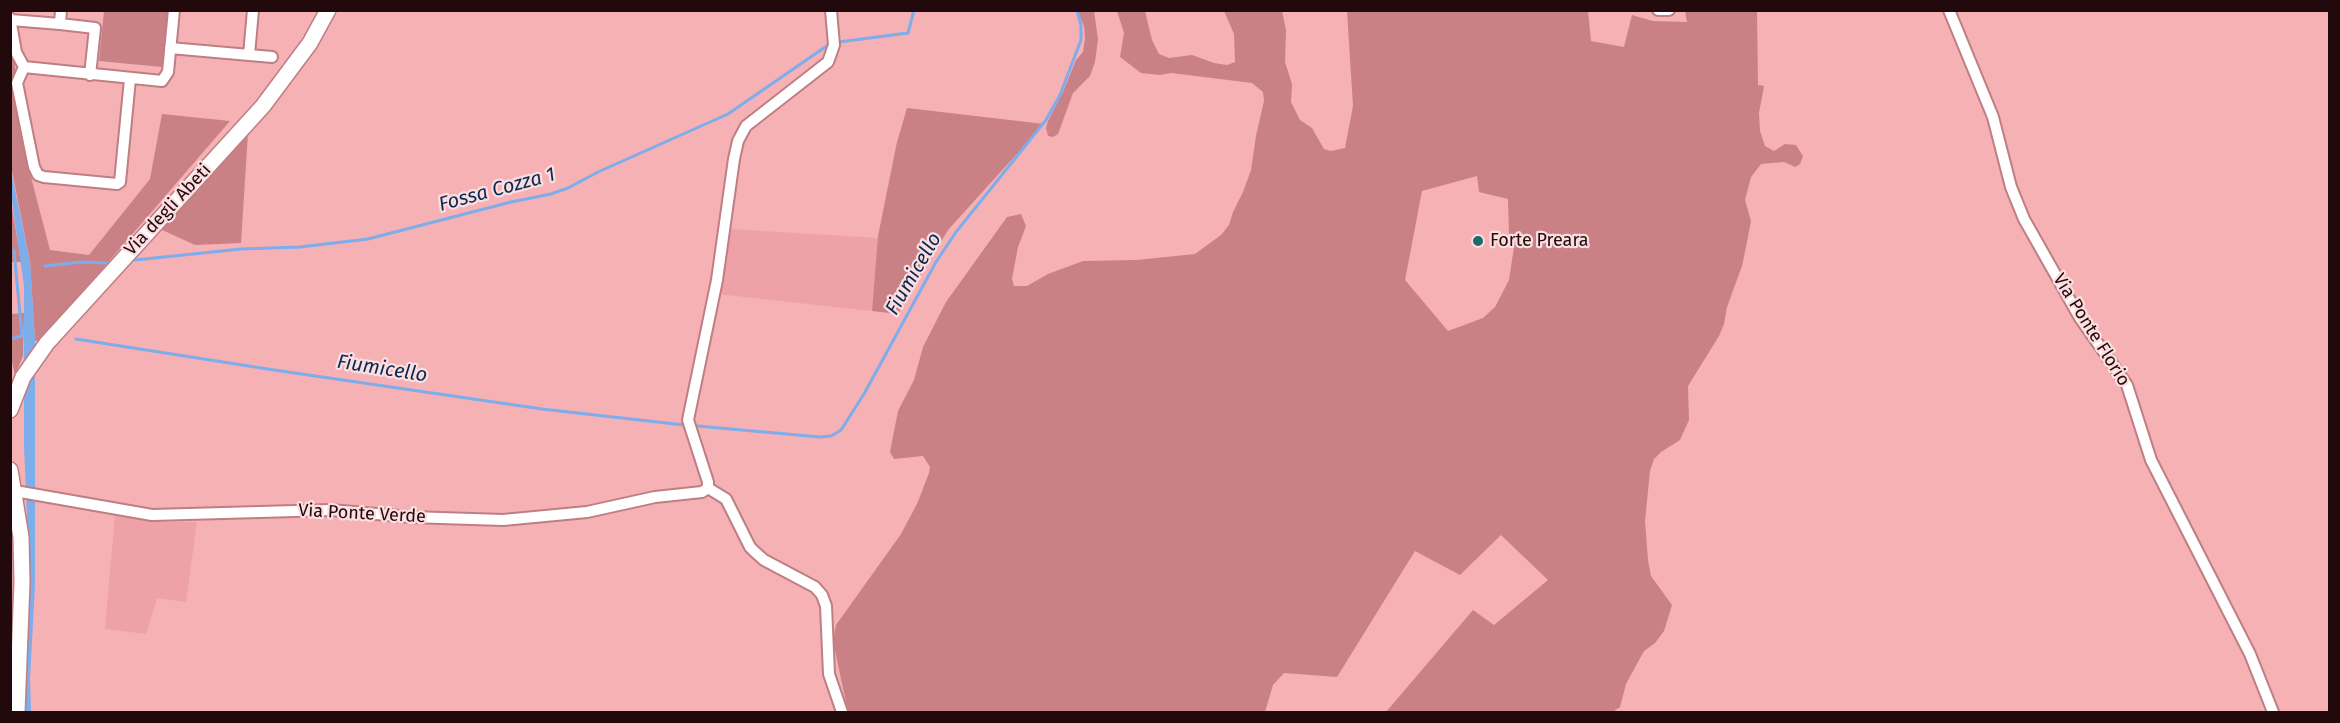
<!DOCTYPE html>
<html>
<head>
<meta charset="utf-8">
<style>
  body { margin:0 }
  #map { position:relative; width:2340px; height:723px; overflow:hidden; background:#f6b1b5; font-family:"Fira Sans",sans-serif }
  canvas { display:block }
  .frame { position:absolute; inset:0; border:12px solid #21090c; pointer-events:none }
</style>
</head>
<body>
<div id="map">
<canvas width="2340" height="723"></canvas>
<div class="frame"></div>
</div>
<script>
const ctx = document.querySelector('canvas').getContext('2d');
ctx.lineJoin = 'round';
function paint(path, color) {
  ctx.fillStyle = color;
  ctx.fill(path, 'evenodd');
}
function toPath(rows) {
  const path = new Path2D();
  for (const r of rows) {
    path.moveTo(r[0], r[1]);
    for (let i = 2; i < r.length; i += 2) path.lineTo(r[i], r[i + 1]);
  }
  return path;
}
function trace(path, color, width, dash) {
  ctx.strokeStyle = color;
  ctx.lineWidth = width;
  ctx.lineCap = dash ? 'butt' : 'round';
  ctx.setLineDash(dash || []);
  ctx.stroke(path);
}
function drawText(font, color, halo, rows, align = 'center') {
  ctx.font = font + ' "Fira Sans",sans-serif';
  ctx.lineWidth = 4.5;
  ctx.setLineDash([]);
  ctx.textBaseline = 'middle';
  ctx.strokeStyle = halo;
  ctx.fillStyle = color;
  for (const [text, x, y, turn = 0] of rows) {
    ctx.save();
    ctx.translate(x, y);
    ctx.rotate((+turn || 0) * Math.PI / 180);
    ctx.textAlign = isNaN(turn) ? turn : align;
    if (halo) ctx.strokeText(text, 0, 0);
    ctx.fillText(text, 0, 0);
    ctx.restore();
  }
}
const built = toPath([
  [730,229,878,238,872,311,717,294],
  [11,502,15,607,11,698],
  [115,515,169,522,197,522,186,602,157,598,146,634,105,629]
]);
const green = toPath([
  [104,11,168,11,162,67,99,61],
  [1077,11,1094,11,1098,39,1095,62,1090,76,1073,93,1058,134,1053,137,1048,136,1046,128,1048,121,1063,92,1076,60,1083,52,1085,38,1084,26],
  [1117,11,1145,11,1152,40,1159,54,1169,58,1192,55,1214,63,1227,65,1235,62,1234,34,1224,11,1282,11,1286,30,1285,62,1292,84,1291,102,1300,120,1312,128,1324,149,1331,151,1345,148,1353,106,1347,11,1588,11,1591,41,1624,47,1632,15,1653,21,1687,22,1685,11,1757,11,1758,85,1764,86,1759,113,1760,131,1765,146,1774,151,1785,144,1796,145,1803,156,1800,164,1795,167,1784,162,1761,164,1751,177,1745,200,1751,221,1747,242,1742,266,1727,307,1724,324,1719,336,1688,386,1689,420,1680,440,1661,452,1654,459,1650,471,1645,521,1648,560,1651,576,1672,605,1664,631,1655,643,1644,651,1626,684,1620,707,1614,711,1386,712,1473,610,1494,625,1548,580,1501,535,1460,575,1415,551,1337,677,1284,673,1273,685,1265,712,848,712,833,641,836,625,901,534,917,504,929,473,930,467,923,456,894,459,890,452,898,411,914,380,923,347,946,302,1007,217,1021,214,1026,226,1018,247,1012,279,1014,286,1027,286,1048,274,1083,261,1137,260,1195,254,1221,235,1229,225,1233,212,1243,192,1251,170,1256,136,1264,101,1263,92,1252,83,1171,73,1160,75,1141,73,1120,57,1124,33],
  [1477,176,1479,192,1508,199,1509,234,1516,234,1509,280,1495,307,1483,318,1448,331,1405,280,1422,191],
  [10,33,32,181,50,250,89,255,150,179,162,114,230,121,41,340,35,341,30,262,11,166],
  [907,108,1044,124,948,230,898,314,872,311,878,236,897,142],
  [248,133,241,243,195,245,160,229],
  [10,195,21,262,10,262],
  [24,313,23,356,15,375,11,358,11,314]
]);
const water = toPath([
  [10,166,30,262,35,341,35,585,30,679,31,712,22,712,28,543,24,445,24,286,11,194]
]);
const stream = toPath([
  [839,42,908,33,914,10],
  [135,260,241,249,300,247,368,239,511,202,551,194,568,188,598,172,728,114,831,43],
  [45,266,81,262,107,263],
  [10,339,22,336,14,250],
  [76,339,274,370,542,409,684,425],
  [697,426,820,437,831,436,841,430,864,394,936,262,956,232,1046,120,1060,95,1081,40,1081,25,1077,10]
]);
const street = toPath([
  [1658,10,1669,10],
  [1949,10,1993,117,2011,187,2024,219,2080,318,2127,385,2151,460,2250,654,2273,712],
  [10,18,16,52,24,67,162,81,168,72,174,10],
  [11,20,60,24,61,10],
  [60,24,95,28,90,75],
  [170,48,272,57],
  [249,55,253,10],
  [24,67,17,83,34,167,38,175,44,177,117,184,120,182,130,79],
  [708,488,708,482,688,420,717,280,734,159,738,141,746,126,828,62,834,45,831,10],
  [708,488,726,499,750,547,755,552,764,560,815,587,822,595,826,606,829,674,842,712],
  [15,491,152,515,331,510,410,517,503,520,587,512,655,497,702,492,708,488]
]);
const secondary = toPath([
  [10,410,23,377,47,343,263,106,310,43,328,10],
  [10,470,21,537,22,582,17,712]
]);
const markers = [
  [1478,241,6,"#1d6a6a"]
];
const streetNames = [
  ["Via degli Abeti",168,210,-47],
  ["Via Ponte Florio",2091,330,58],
  ["Via Ponte Verde",362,514,3]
];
const poiNames = [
  ["Forte Preara",1490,241]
];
const waterNames = [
  ["Fossa Cozza 1",497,190,-15],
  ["Fiumicello",914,274,-60],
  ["Fiumicello",382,369,9]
];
paint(built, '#eea2a7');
paint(green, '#c98186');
paint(water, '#7dadeb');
trace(stream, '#7dadeb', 3);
trace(street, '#bf7e83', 14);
trace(secondary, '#bf7e83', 18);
trace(street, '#fff', 10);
trace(secondary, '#fff', 15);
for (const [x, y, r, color] of markers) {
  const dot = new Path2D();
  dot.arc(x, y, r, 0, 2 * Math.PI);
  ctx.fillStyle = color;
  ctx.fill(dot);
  trace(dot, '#fcdee0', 2);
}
drawText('18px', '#21090c', '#fcdee0', streetNames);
drawText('18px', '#21090c', '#fcdee0', poiNames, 'left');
drawText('italic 20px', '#082950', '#fcdee0', waterNames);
</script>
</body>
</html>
